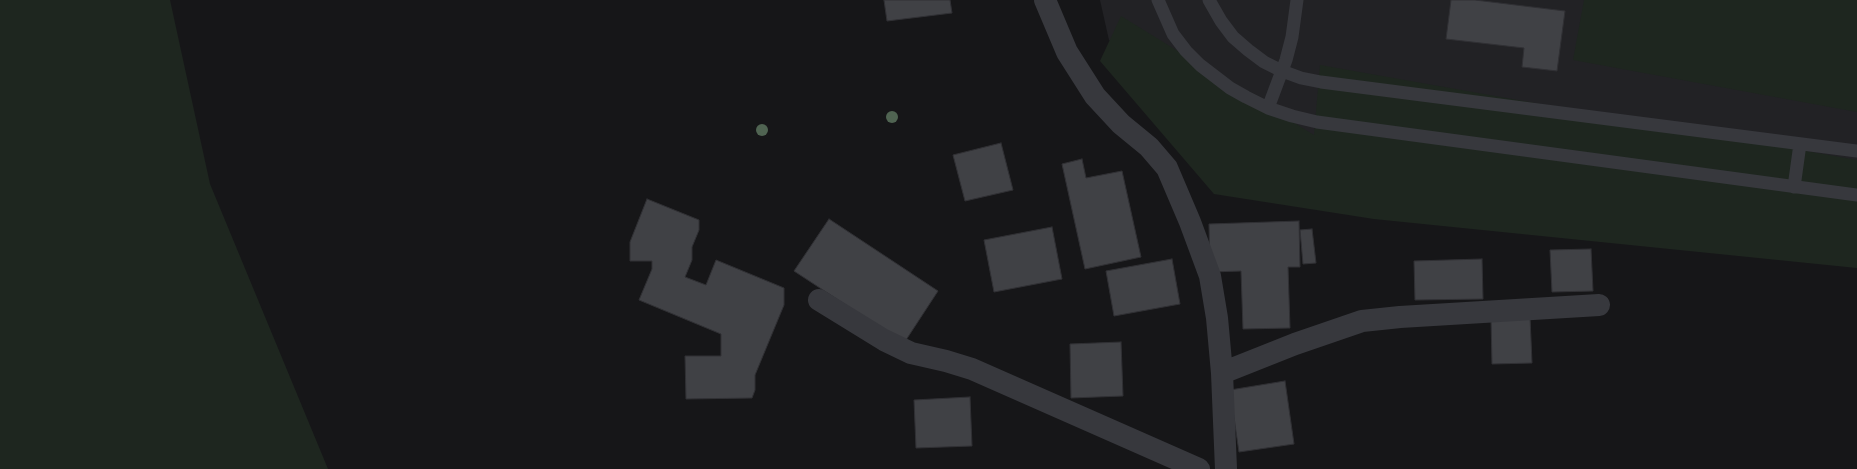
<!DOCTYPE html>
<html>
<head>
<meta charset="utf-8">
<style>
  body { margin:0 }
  canvas { display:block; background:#161618 }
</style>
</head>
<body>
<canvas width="1857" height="469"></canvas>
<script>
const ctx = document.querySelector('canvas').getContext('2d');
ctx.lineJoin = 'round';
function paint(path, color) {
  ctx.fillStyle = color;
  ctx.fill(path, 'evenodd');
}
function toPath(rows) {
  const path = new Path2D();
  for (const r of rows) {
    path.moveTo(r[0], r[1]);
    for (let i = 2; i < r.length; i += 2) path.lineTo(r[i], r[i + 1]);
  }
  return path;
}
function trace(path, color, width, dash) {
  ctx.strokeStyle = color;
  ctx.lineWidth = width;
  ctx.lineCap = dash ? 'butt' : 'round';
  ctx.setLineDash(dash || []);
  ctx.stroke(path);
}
const built = toPath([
  [1100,0,1857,0,1857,187,1321,201,1109,40]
]);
const green = toPath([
  [0,0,170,0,210,184,328,469,0,469],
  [1584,0,1857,0,1857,112,1573,60],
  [1121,16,1314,135,1320,65,1857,160,1857,268,1374,219,1214,194,1100,61]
]);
const building = toPath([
  [884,0,950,0,952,13,887,21,884,0],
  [1451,0,1475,0,1565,11,1557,71,1522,67,1524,48,1446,39,1451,0],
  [1001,143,1013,190,965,201,953,155,1001,143],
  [1082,159,1086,178,1122,171,1141,257,1085,269,1062,164,1082,159],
  [647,199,699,220,699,230,692,247,692,260,685,277,706,285,716,260,784,288,784,305,755,375,755,390,752,398,686,399,685,356,721,356,721,334,639,300,652,269,652,261,630,261,630,242,647,199],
  [829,219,938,291,904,343,794,271,829,219],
  [1299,221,1300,267,1288,267,1290,328,1243,329,1241,271,1210,272,1209,224,1299,221],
  [1052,227,1062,279,994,292,984,240,1052,227],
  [1312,229,1316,263,1303,264,1300,230,1312,229],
  [1591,249,1593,291,1552,292,1550,250,1591,249],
  [1172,259,1180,304,1114,316,1106,271,1172,259],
  [1482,259,1483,299,1415,300,1414,261,1482,259],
  [1530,317,1532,363,1492,364,1491,318,1530,317],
  [1121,342,1123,396,1071,398,1070,344,1121,342],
  [1285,381,1294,444,1239,452,1230,390,1285,381],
  [970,397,972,446,916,448,914,400,970,397]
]);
const lane = toPath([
  [1158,0,1173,34,1186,51,1200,65,1230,88,1246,97,1268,108,1292,116,1317,122,1857,195],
  [1209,0,1221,21,1233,37,1248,50,1264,62,1282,71,1301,78,1321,82,1857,151],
  [1268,108,1286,60,1292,37,1297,0],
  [1794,187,1800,144]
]);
const street = toPath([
  [1045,0,1067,52,1095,96,1121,124,1149,147,1167,168,1190,222,1210,276,1217,318,1222,373,1226,469],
  [819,300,884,340,911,353,946,361,972,369,1199,469],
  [1222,373,1295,344,1362,321,1400,317,1599,305]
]);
const trees = [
  [892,117],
  [762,130]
];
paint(built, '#222225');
paint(green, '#1e261f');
paint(building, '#404145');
trace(building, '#303034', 1);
trace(lane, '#37383d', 13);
trace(street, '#37383d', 22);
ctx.fillStyle = '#506452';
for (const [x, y] of trees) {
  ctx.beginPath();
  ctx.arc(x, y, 6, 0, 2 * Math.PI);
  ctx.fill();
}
</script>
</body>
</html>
